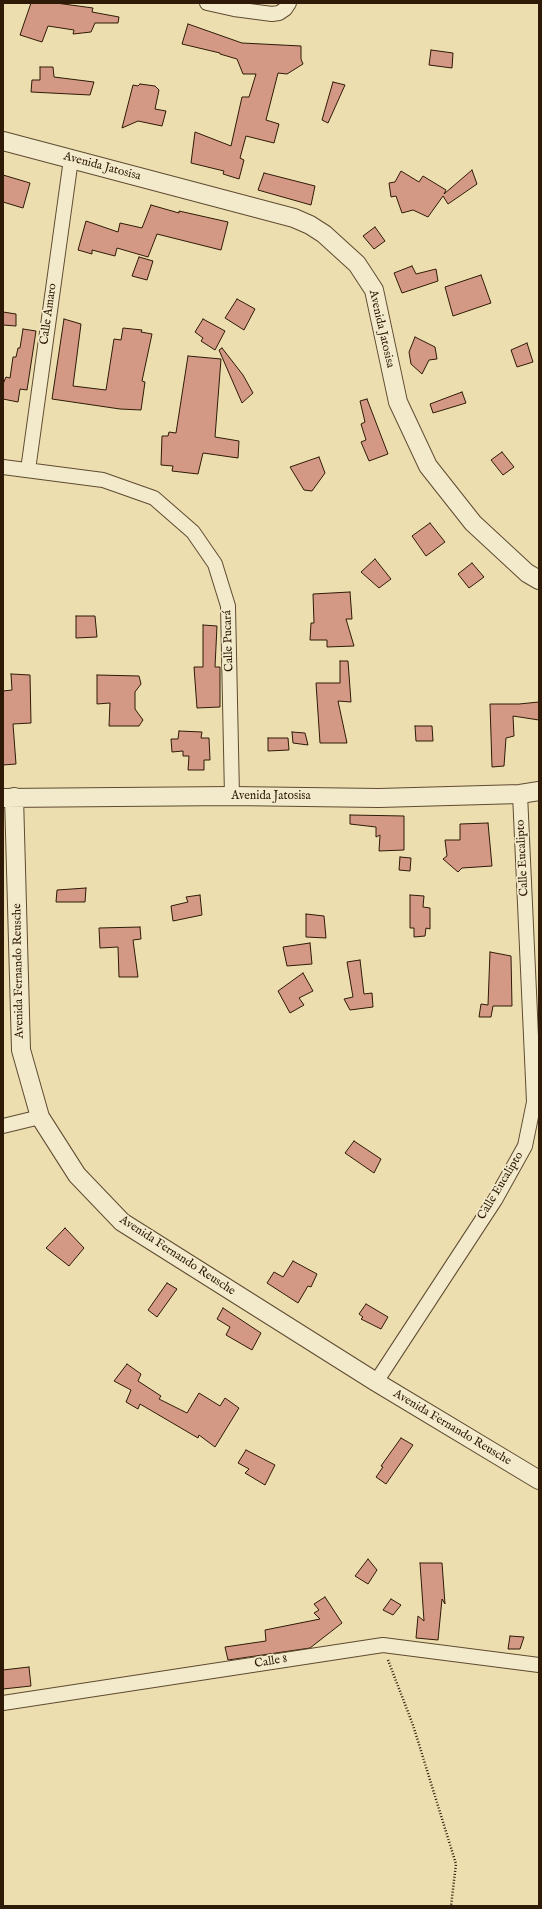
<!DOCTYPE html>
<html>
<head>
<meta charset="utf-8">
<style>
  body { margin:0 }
  #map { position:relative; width:542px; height:1909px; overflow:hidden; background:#eddeaf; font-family:"IM FELL English",serif }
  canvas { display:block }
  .frame { position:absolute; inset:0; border:4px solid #2e1a07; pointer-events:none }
</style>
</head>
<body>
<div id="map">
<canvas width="542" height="1909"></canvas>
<div class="frame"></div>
</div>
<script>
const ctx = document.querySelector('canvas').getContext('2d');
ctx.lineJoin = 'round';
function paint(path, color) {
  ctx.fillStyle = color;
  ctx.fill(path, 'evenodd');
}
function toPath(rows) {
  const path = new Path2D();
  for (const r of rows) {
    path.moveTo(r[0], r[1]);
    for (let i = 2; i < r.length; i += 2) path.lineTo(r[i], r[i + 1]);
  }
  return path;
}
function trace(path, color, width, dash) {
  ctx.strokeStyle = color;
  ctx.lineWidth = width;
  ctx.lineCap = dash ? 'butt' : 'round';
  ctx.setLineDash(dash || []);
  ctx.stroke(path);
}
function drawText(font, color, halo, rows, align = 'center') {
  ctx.font = font + ' "IM FELL English",serif';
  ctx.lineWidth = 3.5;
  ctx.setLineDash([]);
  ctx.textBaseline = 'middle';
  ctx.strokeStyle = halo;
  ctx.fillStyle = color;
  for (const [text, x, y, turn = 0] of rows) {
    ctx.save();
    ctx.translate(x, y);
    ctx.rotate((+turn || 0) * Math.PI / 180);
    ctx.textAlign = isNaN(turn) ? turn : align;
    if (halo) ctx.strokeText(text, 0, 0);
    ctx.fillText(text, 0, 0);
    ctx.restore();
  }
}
const building = toPath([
  [31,3,56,3,93,8,92,12,119,17,118,23,95,23,91,32,73,34,74,30,48,26,42,42,20,35,31,3],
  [188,24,242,43,301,46,301,59,303,64,287,74,278,73,266,120,279,124,274,143,246,136,240,158,244,160,239,179,223,174,224,171,191,163,195,132,231,146,242,97,249,97,256,74,243,74,237,59,220,54,220,53,182,44,188,24],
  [431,50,453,53,452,68,429,65,431,50],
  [40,67,53,67,54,77,94,82,90,95,31,92,32,80,40,80,40,67],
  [333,82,345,85,328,123,322,120,333,82],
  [140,84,155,86,159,90,155,109,166,111,162,126,138,121,122,128,133,85,138,86,140,84],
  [472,170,477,184,448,204,443,196,428,217,413,210,402,213,396,196,391,197,389,183,395,182,401,171,419,182,423,176,446,190,444,194,472,170],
  [264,173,315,186,311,205,258,190,264,173],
  [3,175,30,183,23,208,3,202,3,175],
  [151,205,179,213,179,211,228,222,221,250,157,234,148,257,117,248,115,256,92,250,92,254,78,250,86,221,118,232,120,223,142,228,151,205],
  [375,227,385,241,374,249,363,236,375,227],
  [139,257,153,261,147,280,132,276,139,257],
  [412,266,416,274,436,269,438,281,402,293,394,273,412,266],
  [481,275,491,303,453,316,445,287,481,275],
  [237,299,255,309,244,330,225,318,237,299],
  [3,312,16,314,16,326,3,325,3,312],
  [64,319,81,324,73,386,106,390,114,339,121,340,123,328,142,330,141,332,152,334,142,381,145,382,141,410,120,409,52,399,64,319],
  [203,319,225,331,215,350,201,341,203,338,195,332,203,319],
  [23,329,36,331,27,390,20,389,18,402,3,399,3,384,6,377,10,378,13,357,16,357,18,348,20,348,23,329],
  [415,337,435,347,437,359,429,360,422,374,411,364,409,352,415,337],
  [527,343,533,362,517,367,511,350,527,343],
  [222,348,243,375,253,393,242,403,219,350,222,348],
  [188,356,221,359,215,437,239,441,238,458,203,453,198,474,172,471,173,466,161,465,162,436,168,436,169,432,176,433,188,356],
  [462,392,466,403,433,413,430,404,462,392],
  [367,399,388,454,369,461,361,442,366,440,361,424,365,422,360,401,367,399],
  [502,452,514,467,503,475,491,460,502,452],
  [319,457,325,473,312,491,304,490,290,467,319,457],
  [430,523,445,542,426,556,412,536,430,523],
  [375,559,391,579,379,588,361,572,375,559],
  [472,563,484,577,469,588,458,574,472,563],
  [350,592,352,619,346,619,354,646,327,647,327,640,310,640,311,623,314,623,313,594,350,592],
  [76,616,95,616,97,637,76,638,76,616],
  [203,625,217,626,215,667,220,667,220,707,197,708,194,667,203,667,203,625],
  [340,661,348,661,351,702,338,701,347,743,320,743,316,683,340,683,340,661],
  [11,674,30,675,31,723,13,724,16,764,3,765,3,691,12,690,11,674],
  [97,675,139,676,141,684,135,692,135,709,143,720,139,726,109,726,110,703,97,704,97,675],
  [539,702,539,720,513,716,514,736,506,738,504,766,492,767,490,704,519,704,539,702],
  [415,726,432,726,433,741,416,741,415,726],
  [179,731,202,732,201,738,209,738,210,760,204,760,204,770,188,770,189,756,183,756,183,751,172,752,171,739,178,739,179,731],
  [292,732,305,733,308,745,293,743,292,732],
  [268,738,288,738,289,750,268,751,268,738],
  [350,815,404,816,404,850,379,851,380,835,376,837,376,827,350,824,350,815],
  [488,823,492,866,462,868,458,872,443,859,447,856,445,840,460,840,460,824,488,823],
  [400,857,411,858,410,871,399,870,400,857],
  [86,888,85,902,56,902,57,890,86,888],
  [200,895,202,915,173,921,171,906,188,902,186,897,200,895],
  [410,895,424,896,423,907,430,908,430,929,426,928,425,936,414,937,414,928,410,928,410,895],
  [306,914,324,916,326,938,306,937,306,914],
  [140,927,141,939,133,940,138,977,119,977,118,947,100,948,99,928,140,927],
  [310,943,312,964,287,966,283,947,310,943],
  [490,952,511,956,512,1006,493,1006,491,1017,479,1017,481,1004,488,1005,490,952],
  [360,960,364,994,372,993,373,1007,350,1010,344,999,353,997,347,962,360,960],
  [303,973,313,991,299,998,304,1005,290,1013,278,991,303,973],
  [354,1141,381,1159,374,1173,345,1153,354,1141],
  [65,1228,84,1248,69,1266,46,1248,65,1228],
  [293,1261,317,1274,311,1287,308,1286,298,1303,267,1283,274,1272,283,1277,293,1261],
  [167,1283,177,1289,157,1317,148,1310,167,1283],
  [366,1304,388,1317,381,1329,361,1319,363,1317,359,1314,366,1304],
  [223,1308,261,1333,252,1350,226,1335,230,1327,217,1319,223,1308],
  [127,1364,141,1374,138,1381,161,1396,159,1399,187,1413,199,1393,220,1406,225,1398,239,1408,215,1447,199,1435,198,1438,140,1404,138,1409,126,1402,131,1390,114,1381,127,1364],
  [401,1438,413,1445,386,1484,376,1477,383,1467,381,1466,401,1438],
  [246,1450,275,1465,265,1485,245,1473,249,1469,238,1463,246,1450],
  [368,1559,377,1570,368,1584,355,1576,368,1559],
  [420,1563,442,1563,445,1604,442,1599,438,1640,416,1638,418,1616,424,1621,420,1563],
  [325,1597,342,1623,310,1648,228,1660,225,1647,266,1641,265,1630,320,1619,314,1613,319,1610,314,1604,325,1597],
  [391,1599,401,1605,393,1615,383,1610,391,1599],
  [510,1636,524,1637,520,1649,508,1649,510,1636],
  [29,1667,31,1686,3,1689,3,1670,29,1667]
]);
const path = toPath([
  [388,1660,413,1725,456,1864,451,1906]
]);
const minor = toPath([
  [207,3,234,9,272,14,279,13,285,9,289,3],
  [3,467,103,480,154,498,193,532,215,564,228,606,232,796],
  [28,470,71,159],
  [3,1126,40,1117],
  [376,1382,495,1200,525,1146,534,1102,520,794],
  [3,1703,383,1645,539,1665]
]);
const tertiary = toPath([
  [3,141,294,218,310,225,324,234,357,264,374,290,398,402,428,466,473,523,527,573,539,580],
  [14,797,21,1050,40,1117,77,1175,122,1222,376,1382,539,1480],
  [3,798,232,796,379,798,520,794,539,791]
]);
const streetNames = [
  ["Avenida Jatosisa",102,167,15],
  ["Calle Amaro",49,314,-82],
  ["Avenida Jatosisa",381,329,77],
  ["Calle Pucará",229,641,-92],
  ["Avenida Jatosisa",271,797],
  ["Calle Eucalipto",523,858,-93],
  ["Avenida Fernando Reusche",19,971,-91],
  ["Calle Eucalipto",501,1186,-59],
  ["Avenida Fernando Reusche",177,1256,33],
  ["Avenida Fernando Reusche",452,1428,31],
  ["Calle 8",271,1662,-9]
];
paint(building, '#d49984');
trace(building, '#2e1a07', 1);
trace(minor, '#5e4b31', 16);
trace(tertiary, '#5e4b31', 20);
trace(path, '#2e1a07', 2.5, [1, 2]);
trace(minor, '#f3eacb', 14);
trace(tertiary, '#f3eacb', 18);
drawText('12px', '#2e1a07', '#f3eacb', streetNames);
</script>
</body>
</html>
